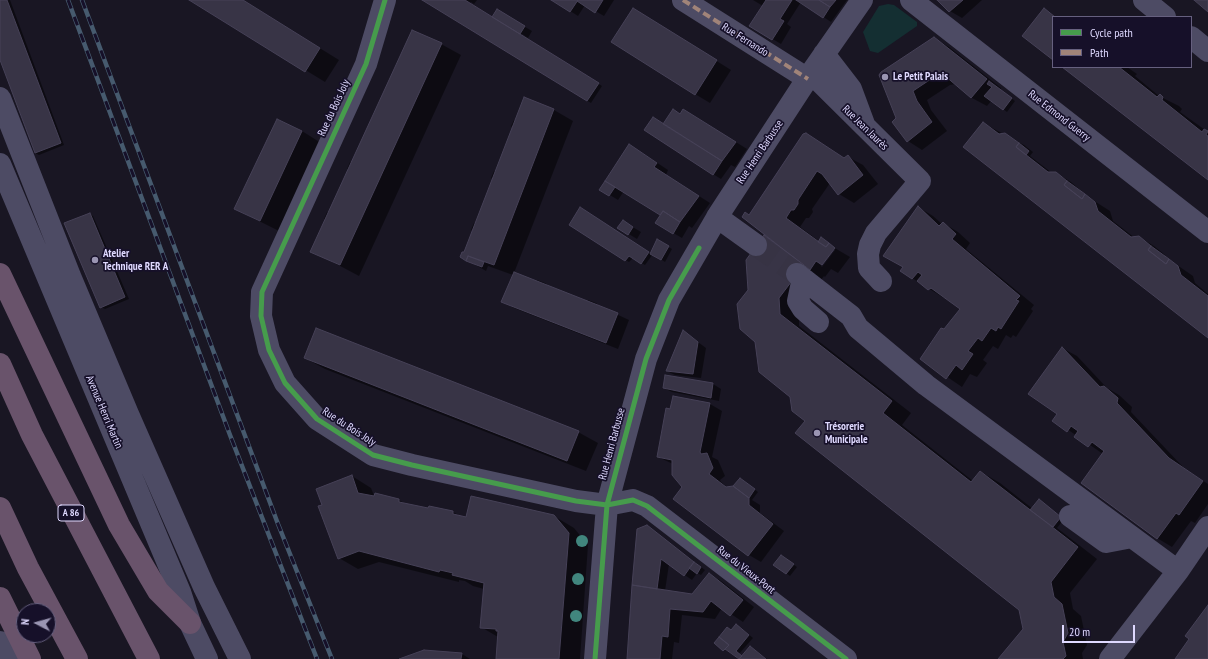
<!DOCTYPE html>
<html>
<head>
<meta charset="utf-8">
<style>
  body { margin:0 }
  #map { position:relative; width:1208px; height:659px; overflow:hidden; background:#191623; font-family:"PT Sans Narrow",sans-serif }
  canvas { display:block }
  .legend { position:absolute; left:1052px; top:16px; width:140px; height:52px; box-sizing:border-box; background:#161029; border:1px solid #66607f; margin:0; padding:5px 7px; list-style:none; font-size:12px; color:#dfd9ff }
  .legend li { display:flex; align-items:center; gap:8px; height:20px }
  .legend b { width:20px; border:1px solid #66607f }
  .north { position:absolute; left:16px; top:603px; width:40px; height:40px; box-sizing:border-box; background:#161029; border:1px solid #66607f; border-radius:50%; rotate:276deg; font-size:11px; font-weight:700; line-height:16px; text-align:center; color:#dfd9ff }
  .north::after { content:''; display:block; margin:auto; width:14px; height:18px; background:#9a95b2; clip-path:polygon(50% 0,100% 100%,50% 72%,0 100%) }
  .scale { position:absolute; left:1062px; top:625px; width:73px; height:18px; box-sizing:border-box; border:2px solid #dfd9ff; border-top:0; padding-left:5px; font-size:12px; line-height:14px; white-space:nowrap; color:#dfd9ff; -webkit-text-stroke:3px #161029; paint-order:stroke }
</style>
</head>
<body>
<div id="map">
<canvas width="1208" height="659"></canvas>
<ul class="legend">
<li><b style="height:5px;background:#469c4c"></b>Cycle path</li>
<li><b style="height:5px;background:#a18479"></b>Path</li>
</ul>
<div class="north">N</div>
<div class="scale">20 m</div>
</div>
<script>
const ctx = document.querySelector('canvas').getContext('2d');
ctx.lineJoin = 'round';
function paint(path, color) {
  ctx.fillStyle = color;
  ctx.fill(path, 'evenodd');
}
function toPath(rows) {
  const path = new Path2D();
  for (const r of rows) {
    path.moveTo(r[0], r[1]);
    for (let i = 2; i < r.length; i += 2) path.lineTo(r[i], r[i + 1]);
  }
  return path;
}
function trace(path, color, width, dash) {
  ctx.strokeStyle = color;
  ctx.lineWidth = width;
  ctx.lineCap = dash ? 'butt' : 'round';
  ctx.setLineDash(dash || []);
  ctx.stroke(path);
}
function drawText(font, color, halo, rows, align = 'center') {
  ctx.font = font + ' "PT Sans Narrow",sans-serif';
  ctx.lineWidth = 3.5;
  ctx.setLineDash([]);
  ctx.textBaseline = 'middle';
  ctx.strokeStyle = halo;
  ctx.fillStyle = color;
  for (const [text, x, y, turn = 0] of rows) {
    ctx.save();
    ctx.translate(x, y);
    ctx.rotate((+turn || 0) * Math.PI / 180);
    ctx.textAlign = isNaN(turn) ? turn : align;
    if (halo) ctx.strokeText(text, 0, 0);
    ctx.fillText(text, 0, 0);
    ctx.restore();
  }
}
const green = toPath([
  [888,4,894,5,917,22,917,26,878,53,870,51,863,32,879,6]
]);
const shadow = toPath([
  [0,0,10,0,64,145,39,155,35,153,0,57],
  [191,0,242,0,339,60,325,82],
  [424,0,477,0,474,4,471,2,470,3,493,18,505,15,532,31,528,38,522,34,521,36,602,86,591,103],
  [553,0,614,0,604,16,585,5,578,16],
  [753,0,847,0,831,22,801,2,787,24,791,27,781,44,751,26,763,6],
  [939,0,982,0,962,18,950,11],
  [648,18,731,70,710,103,695,94],
  [934,38,949,47,1001,88,1000,90,1015,101,1007,112,992,100,987,106,972,98,956,84,950,85,927,100,931,110,947,131,922,150,908,141,897,118],
  [441,44,461,55,359,276,312,251,326,220,324,219,327,212,329,213,349,170,347,169,350,162,352,163,372,119,371,119,374,112,375,113,395,70,394,69,397,62],
  [1064,67,1127,67,1137,74,1135,76,1159,96,1179,106,1182,109,1180,112,1208,132,1208,179],
  [524,98,554,110,573,121,514,273,536,282,537,280,545,283,548,285,547,286,588,302,588,300,596,303,599,306,629,320,618,349,514,308,503,302,513,275,488,266,486,271,467,260,464,253,473,231,471,230,474,223,476,224,493,179,491,178,494,171,496,172,513,128,511,126,514,120,516,121],
  [681,115,696,117,747,149,735,167,731,165,721,179,713,174,664,125],
  [983,123,1024,145,1033,152,1030,156,1052,173,1056,173,1071,182,1088,197,1110,211,1113,221,1135,238,1139,237,1154,246,1165,255,1164,256,1193,276,1195,283,1208,294,1208,336],
  [302,131,321,143,279,231,235,209],
  [806,134,845,159,848,157,863,165,878,184,854,203,839,194,830,183,812,209,813,212,809,218,806,218,800,227,819,241,833,247,850,257,838,273,831,269,825,277,824,276,799,310,799,326,911,413,902,425,973,481,981,472,1000,483,1033,509,1064,519,1057,528,1097,559,1070,593,1073,609,1081,616,1087,645,1082,653,1083,659,1000,659,1024,630,1020,609,791,396,749,290,765,236,769,237,749,216],
  [832,250,835,250,822,267,821,266],
  [641,152,668,170,666,175,710,203,692,228,689,226,682,238,656,223,661,215,624,191,618,200,600,189],
  [918,207,933,216,942,224,943,223,958,232,970,243,966,249,1034,305,1031,309,1033,311,1016,337,1013,335,1011,338,1006,335,998,349,993,346,983,360,987,363,977,377,970,374,962,387,921,359,961,308,945,297,944,298,912,278,905,267],
  [581,209,651,254,658,241,672,249,665,262,653,254,645,265,633,258,629,262,570,225],
  [89,214,93,216,129,299,105,309,101,307],
  [631,226,641,232,637,239,619,228],
  [683,331,706,348,701,378,675,375,667,371],
  [1062,348,1077,356,1107,388,1119,395,1132,407,1131,412,1184,468,1208,484,1208,504,1195,523,1191,521,1172,547,1157,538,1103,454,1054,420,1058,414],
  [305,358,578,432,598,443,586,471,325,369],
  [666,376,713,384,721,389,719,401,672,392,664,388],
  [710,404,722,411,712,457,718,460,725,476,720,480,721,482,728,488,733,487,744,481,758,492,752,500,760,505,760,513,784,531,761,562,749,555,674,499,683,487,673,464,658,457,671,410],
  [352,476,371,488,375,498,399,500,407,505,429,510,430,507,453,512,462,517,554,516,574,528,588,545,580,659,497,659,498,637,481,627,484,589,473,586,465,581,459,580,459,582,379,562,358,569,339,558,323,505],
  [647,526,705,570,701,575,697,573,692,580,669,564,665,591,693,595,709,574,721,581,754,607,743,622,722,608,715,619,682,615,679,643,674,642,672,659,628,659],
  [782,556,797,567,790,576,786,573],
  [740,627,753,638,739,654,742,657,750,647,767,659,739,659,715,643,731,631],
  [462,654,470,659,402,659]
]);
const building = toPath([
  [0,0,7,0,61,143,35,153,0,60,0,0],
  [189,0,243,0,320,48,305,72,189,0],
  [422,0,465,0,599,83,587,101,422,0],
  [551,0,578,0,570,12,551,0],
  [578,0,603,0,595,13,577,1,578,0],
  [766,0,792,0,780,19,784,21,772,40,749,26,766,0],
  [796,0,819,0,830,7,823,18,796,0],
  [819,0,836,0,830,7,819,0],
  [937,0,963,0,949,12,937,0],
  [1194,0,1208,0,1208,12,1194,0],
  [633,8,717,60,695,95,611,42,633,8],
  [1044,8,1055,17,1053,17,1053,60,1022,36,1044,8],
  [497,9,525,26,520,34,492,17,497,9],
  [412,30,442,43,340,265,310,252,412,30],
  [934,37,987,79,971,98,944,75,934,77,913,91,917,101,932,122,907,142,892,122,896,118,879,75,881,72,934,37],
  [1062,67,1119,67,1157,97,1160,94,1163,97,1162,100,1202,132,1204,129,1208,131,1206,135,1208,136,1208,180,1062,67],
  [989,81,1012,98,1003,110,984,96,992,87,987,84,989,81],
  [524,97,554,109,494,265,468,256,466,261,460,257,462,252,464,252,524,97],
  [673,109,680,114,683,109,736,142,722,161,663,124,673,109],
  [653,117,722,161,713,175,644,130,653,117],
  [277,119,302,131,260,221,234,209,277,119],
  [983,122,999,134,1005,133,1019,143,1016,147,1048,172,1056,172,1067,181,1064,185,1082,199,1085,194,1095,202,1098,211,1131,237,1139,236,1151,246,1148,250,1166,264,1169,259,1178,266,1181,275,1208,296,1208,338,963,147,983,122],
  [806,133,844,158,848,155,863,175,838,195,822,174,817,171,798,200,798,204,794,210,791,210,786,218,826,247,829,243,835,248,822,265,816,261,810,270,742,217,745,212,749,215,803,134,806,133],
  [1019,143,1029,151,1026,155,1016,147,1019,143],
  [629,144,657,163,654,167,699,196,680,222,663,211,660,215,605,181,629,144],
  [605,181,615,187,609,196,599,190,605,181],
  [1067,181,1085,194,1082,199,1064,185,1067,181],
  [918,206,939,226,943,222,956,234,952,239,1020,296,1016,300,1019,301,1001,329,998,327,996,331,991,328,982,341,978,338,968,351,973,354,962,370,956,365,946,379,920,359,941,328,944,329,960,309,931,288,928,290,917,281,922,275,918,272,912,279,900,271,903,267,883,256,918,206],
  [580,207,649,252,641,264,629,256,625,261,569,225,580,207],
  [663,211,680,222,673,234,655,223,663,211],
  [90,213,125,297,100,308,64,223,90,213],
  [623,220,633,227,628,235,617,228,623,220],
  [764,235,804,265,779,298,780,314,892,401,883,413,971,482,980,471,1078,547,1051,582,1054,597,1062,604,1068,633,1063,642,1066,656,1063,659,998,659,1023,629,1019,610,795,433,805,421,792,411,790,397,759,372,755,342,740,329,737,304,748,290,746,260,764,235],
  [821,237,829,243,826,247,818,242,821,237],
  [657,239,669,246,661,260,650,254,657,239],
  [1151,246,1169,259,1166,264,1148,250,1151,246],
  [468,256,484,262,482,267,466,261,468,256],
  [514,272,618,313,606,343,501,302,514,272],
  [316,328,579,431,567,461,304,358,316,328],
  [683,330,698,342,693,374,666,371,683,330],
  [1062,347,1100,387,1104,386,1118,398,1117,403,1169,458,1203,481,1179,515,1176,513,1157,539,1081,483,1104,451,1092,442,1088,447,1074,437,1078,431,1071,426,1067,432,1052,421,1057,414,1028,394,1062,347],
  [665,375,713,383,711,398,663,388,665,375],
  [673,396,710,403,700,452,701,454,707,453,713,468,709,474,726,487,733,486,749,498,749,505,773,524,748,556,673,499,682,487,672,475,672,460,657,457,666,408,670,409,673,396],
  [352,475,358,493,374,496,375,493,399,499,399,502,428,508,429,506,453,511,453,514,466,517,471,496,554,515,569,533,559,659,496,659,498,631,496,631,496,629,480,628,484,583,452,575,453,573,440,570,439,572,359,551,338,559,318,506,322,505,316,489,352,475],
  [740,478,755,489,749,498,733,486,740,478],
  [1039,499,1061,517,1053,527,1030,510,1039,499],
  [647,525,694,562,684,576,661,559,657,589,632,585,637,529,647,525],
  [781,555,794,564,786,574,773,565,781,555],
  [694,562,701,567,697,574,689,568,694,562],
  [709,573,743,600,730,616,711,601,703,612,670,609,668,637,662,636,660,659,627,659,632,585,692,594,709,573],
  [1208,605,1208,659,1175,659,1189,639,1185,636,1208,605],
  [736,624,749,635,736,651,742,656,739,659,725,649,729,645,719,637,727,627,731,630,736,624],
  [719,637,729,645,723,651,714,643,719,637],
  [750,646,766,659,739,659,750,646],
  [424,650,462,653,461,659,399,659,424,650]
]);
const minorTunnel = toPath([
  [756,245,797,274]
]);
const minor = toPath([
  [385,0,366,64,262,292,261,316,269,350,285,383,317,419,373,455,412,465,576,501,607,505,633,500,647,506,846,659],
  [683,0,808,79],
  [911,0,1208,232],
  [1144,0,1165,17],
  [1191,37,1208,51],
  [824,54,851,89,864,124],
  [811,73,920,181,876,233,870,245,868,254,869,268,881,281],
  [0,98,70,276,128,414,204,587,240,659],
  [0,164,180,592,190,623,207,659],
  [717,217,756,245],
  [797,274,851,316,858,328,926,385,1178,571],
  [805,280,801,287,798,301,803,309,818,322],
  [1070,516,1106,542,1132,537],
  [0,642,9,659],
  [595,659,607,505,646,359,669,300,719,214,811,73,862,0],
  [1110,659,1178,571,1208,527]
]);
const highway = toPath([
  [0,274,119,525,158,591,190,623],
  [0,364,32,435,149,659],
  [0,508,28,568,77,659],
  [0,598,30,659]
]);
const rail = toPath([
  [68,0,230,435,317,659],
  [82,0,278,524,332,659]
]);
const quiet = toPath([
  [683,0,808,79]
]);
const cycleway = toPath([
  [385,0,366,64,262,292,261,316,269,350,285,383,317,419,373,455,412,465,576,501,607,505,633,500,647,506,846,659],
  [595,659,607,505,646,359,669,300,699,248]
]);
const trees = [
  [582,541],
  [578,579],
  [576,616]
];
const markers = [
  [885,77,4,"#9a95b2"],
  [95,260,4,"#9a95b2"],
  [817,433,4,"#9a95b2"]
];
const shields = [
  [71,513,26]
];
const shieldNames = [
  ["A 86",71,513]
];
const streetNames = [
  ["Rue Fernando",745,40,32],
  ["Rue du Bois Joly",334,108,-65],
  ["Rue Edmond Guerry",1059,116,38],
  ["Rue Jean Jaurès",865,128,44],
  ["Rue Henri Barbusse",760,152,-56],
  ["Avenue Henri Martin",104,412,67],
  ["Rue du Bois Joly",349,427,33],
  ["Rue Henri Barbusse",612,444,-75],
  ["Rue du Vieux-Pont",746,570,38]
];
const poiNames = [
  ["Le Petit Palais",893,77],
  ["Atelier",103,254],
  ["Technique RER A",103,267],
  ["Trésorerie",825,427],
  ["Municipale",825,440]
];
paint(green, '#142f32');
paint(shadow, '#0007');
paint(building, '#383446');
trace(building, '#464157', 1);
trace(minorTunnel, '#373344', 22, [22, 11]);
trace(minor, '#4d4b64', 22);
trace(highway, '#69536b', 22);
trace(rail, '#465a6e', 4.5);
trace(rail, '#161029', 3, [9]);
trace(quiet, '#a18479', 4, [8, 4]);
trace(cycleway, '#469c4c', 5);
ctx.fillStyle = '#41867e';
for (const [x, y] of trees) {
  ctx.beginPath();
  ctx.arc(x, y, 6, 0, 2 * Math.PI);
  ctx.fill();
}
for (const [x, y, r, color] of markers) {
  const dot = new Path2D();
  dot.arc(x, y, r, 0, 2 * Math.PI);
  ctx.fillStyle = color;
  ctx.fill(dot);
  trace(dot, '#161029', 1.5);
}
for (const [x, y, w] of shields) {
  const box = new Path2D();
  box.roundRect(x - w / 2, y - 8, w, 16, 3);
  ctx.fillStyle = '#161029';
  ctx.fill(box);
  trace(box, '#dfd9ff', 1);
}
drawText('bold 10px', '#dfd9ff', null, shieldNames);
drawText('11px', '#dfd9ff', '#161029', streetNames);
drawText('bold 11px', '#dfd9ff', '#161029', poiNames, 'left');
</script>
</body>
</html>
